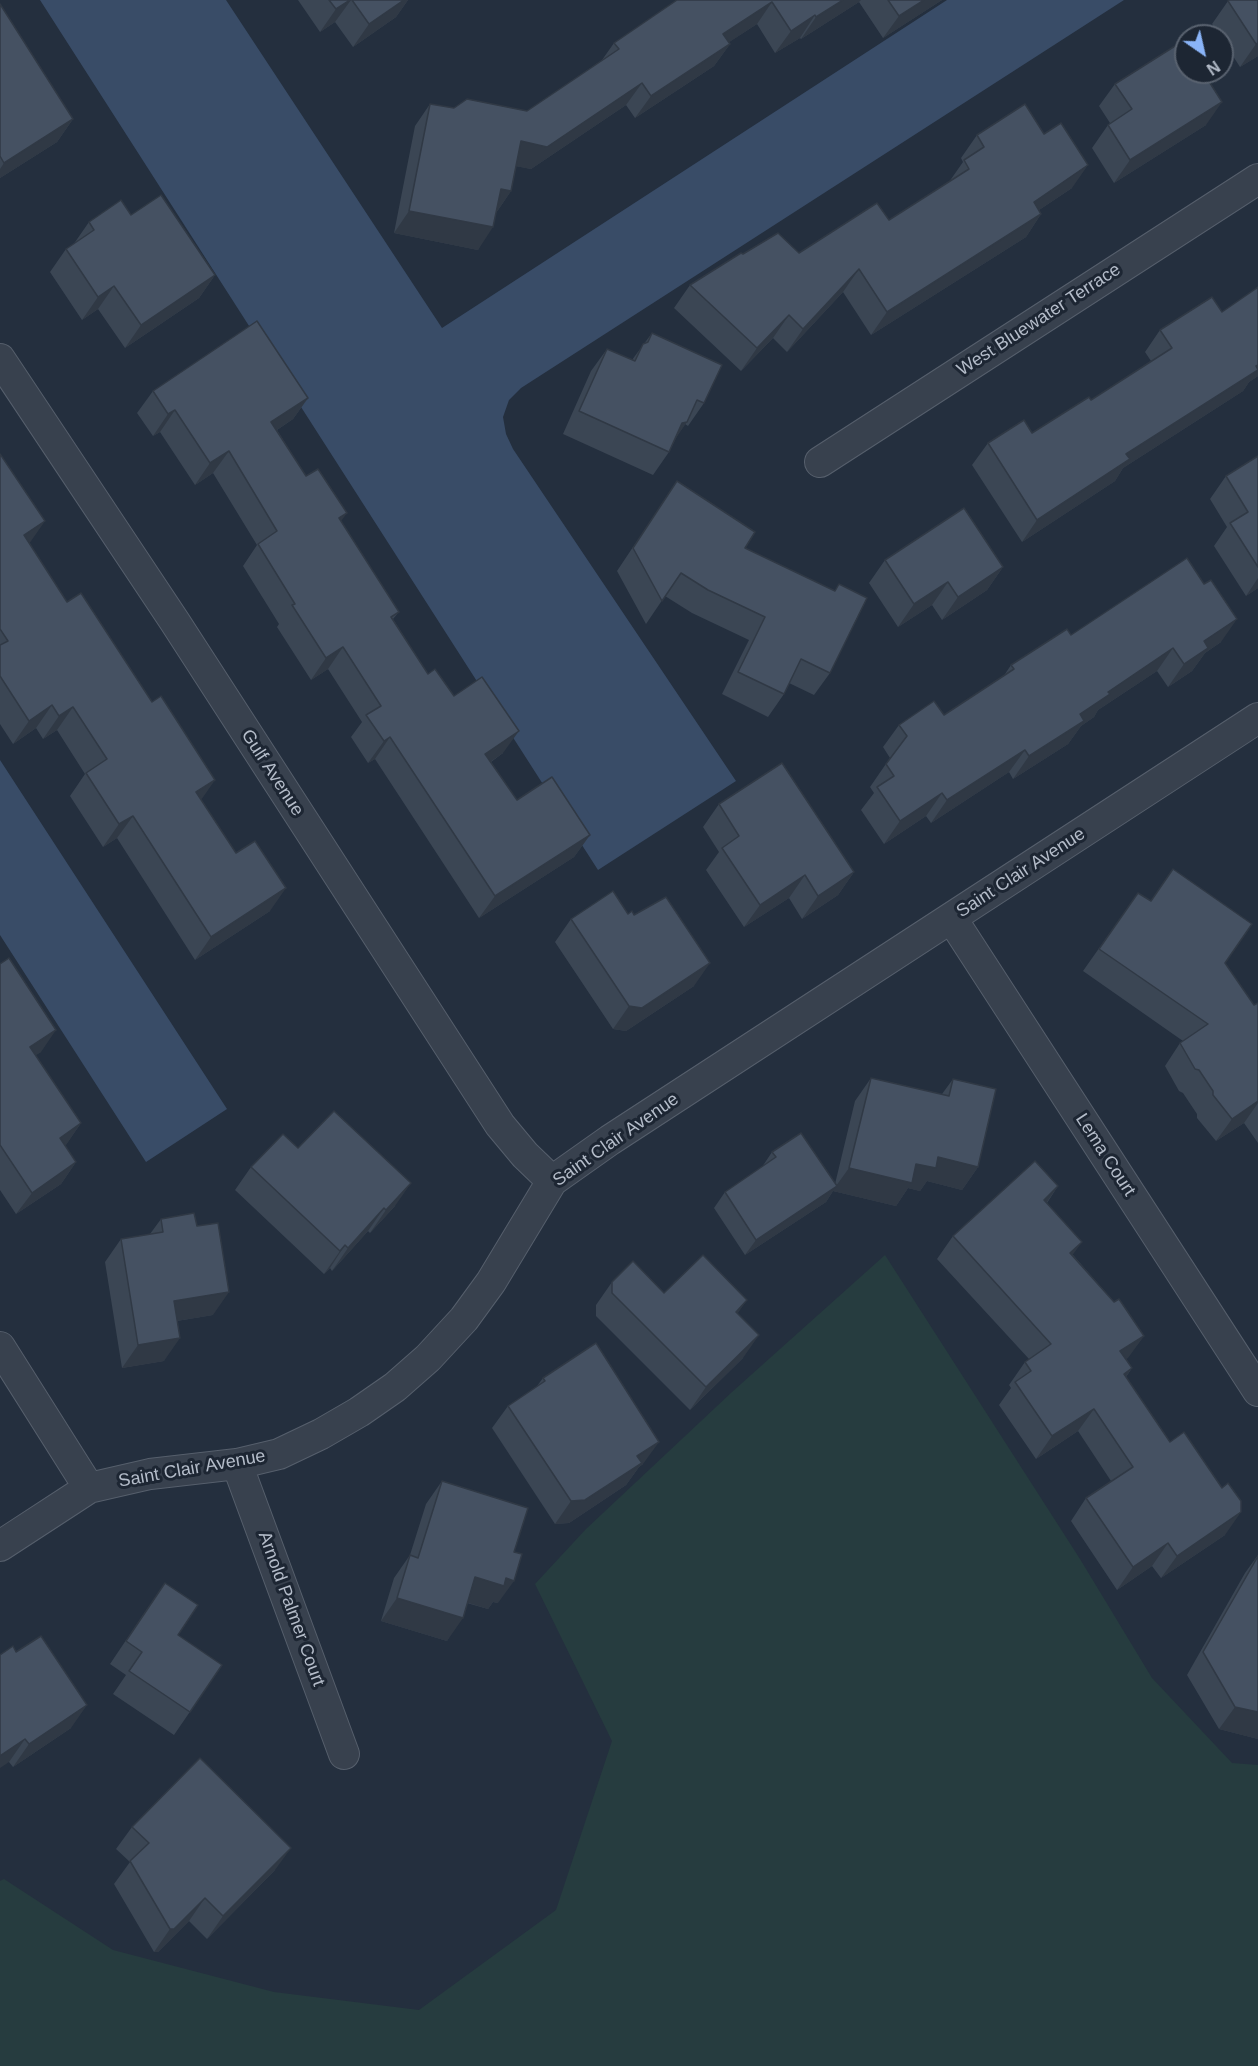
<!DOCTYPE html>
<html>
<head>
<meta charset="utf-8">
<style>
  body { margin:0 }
  #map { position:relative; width:1258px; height:2066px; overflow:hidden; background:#242f3e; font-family:Helvetica,sans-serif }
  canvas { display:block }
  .north { position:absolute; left:1174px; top:24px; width:60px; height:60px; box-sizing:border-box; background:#1d2633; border:2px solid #59626f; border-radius:50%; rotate:146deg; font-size:16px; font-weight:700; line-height:24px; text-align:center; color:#b4bcc9 }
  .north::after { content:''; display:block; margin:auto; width:21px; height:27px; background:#8ab4f8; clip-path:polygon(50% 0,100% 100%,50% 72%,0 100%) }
</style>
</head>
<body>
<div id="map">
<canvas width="1258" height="2066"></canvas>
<div class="north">N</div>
</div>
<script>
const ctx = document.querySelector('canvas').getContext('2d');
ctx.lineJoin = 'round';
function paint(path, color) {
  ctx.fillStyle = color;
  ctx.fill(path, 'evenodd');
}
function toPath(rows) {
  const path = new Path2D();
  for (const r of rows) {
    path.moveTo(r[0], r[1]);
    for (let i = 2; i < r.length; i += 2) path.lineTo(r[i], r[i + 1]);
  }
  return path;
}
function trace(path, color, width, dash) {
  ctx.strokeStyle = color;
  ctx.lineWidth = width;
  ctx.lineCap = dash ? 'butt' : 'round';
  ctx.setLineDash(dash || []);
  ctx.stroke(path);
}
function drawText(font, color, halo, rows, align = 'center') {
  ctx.font = font + ' Helvetica,sans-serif';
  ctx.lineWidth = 6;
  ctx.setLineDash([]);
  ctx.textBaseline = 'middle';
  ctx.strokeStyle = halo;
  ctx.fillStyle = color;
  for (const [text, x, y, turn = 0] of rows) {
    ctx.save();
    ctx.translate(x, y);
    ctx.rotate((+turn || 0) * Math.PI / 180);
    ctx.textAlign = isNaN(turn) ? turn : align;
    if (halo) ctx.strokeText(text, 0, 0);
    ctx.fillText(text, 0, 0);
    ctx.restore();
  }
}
const green = toPath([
  [885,1255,1080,1559,1152,1678,1232,1763,1258,1765,1258,2066,0,2066,0,1881,4,1879,113,1950,274,1992,419,2010,556,1910,612,1741,535,1584,586,1529,732,1392]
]);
const water = toPath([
  [40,0,226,0,442,328,947,0,1124,0,521,388,509,400,503,417,506,434,513,449,736,781,598,870],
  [0,760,227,1109,146,1162,0,935]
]);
const minor = toPath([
  [0,359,175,622,500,1125,525,1155,552,1181],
  [820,462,1258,179],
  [952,919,1258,1391],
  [0,1347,89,1488],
  [237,1464,344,1754],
  [0,1546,89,1488,150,1474,237,1464,279,1454,321,1434,359,1412,395,1387,428,1358,464,1319,491,1282,552,1181,610,1140,1258,718]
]);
const wall = toPath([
  [298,0,408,0,396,17,353,47,335,22,320,32],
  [677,0,942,0,883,38,859,2,801,39,800,38,775,53,757,24,729,42,730,44,714,66,635,118,626,105,531,169,516,166,511,191,496,213,478,250,394,233,415,126,430,104,454,108,527,111,602,60,614,43],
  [1258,0,1258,56,1240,67,1222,39,1222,36,1220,36,1212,24,1228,1],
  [0,4,73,119,57,142,0,178],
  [1115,84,1206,125,1114,183,1092,148,1108,125,1110,123,1099,106],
  [977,135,1072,188,1039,210,1041,214,1026,237,871,335,843,292,787,352,773,338,741,371,674,308,690,285,743,254,799,253,889,220,949,182,963,162,961,158],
  [131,215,215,275,199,298,125,348,98,309,82,320,50,272,66,249,73,245,89,222],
  [1258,287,1258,376,1249,382,1243,391,1123,468,1115,481,1022,542,972,465,988,443,1032,433,1091,400,1151,361,1145,352,1160,330,1222,312],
  [652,333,704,403,688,426,685,424,677,436,669,452,653,475,563,434,591,371,607,349,632,360],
  [153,391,308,398,293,419,277,430,306,476,341,521,399,612,393,619,428,674,454,696,503,753,491,762,517,800,590,835,574,857,479,918,375,759,368,763,351,737,362,722,328,669,311,680,277,627,279,624,243,566,257,545,213,473,195,485,160,432,153,436,137,413],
  [0,454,30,544,67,602,201,800,270,911,195,960,117,838,103,847,70,796,85,774,57,730,43,739,36,728,13,744,0,724],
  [1258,456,1258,588,1246,596,1214,546,1227,527,1210,499,1226,476],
  [677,481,745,548,835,591,839,584,830,673,814,695,789,683,784,694,768,717,722,694,749,640,692,613,665,596,646,624,617,571],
  [885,560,1003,567,987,590,942,620,932,605,898,627,869,583],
  [1071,635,1221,642,1205,653,1192,671,1168,687,1157,671,1098,710,1094,717,1081,726,1068,744,1013,779,1009,772,931,823,926,816,884,844,861,810,874,793,870,787,890,758,883,747,899,725,944,715,1003,677,1011,665],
  [719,804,854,872,838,895,802,919,789,898,744,927,706,870,719,852,703,827],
  [1138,893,1225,963,1254,1005,1258,1003,1258,1143,1244,1123,1216,1141,1197,1118,1197,1114,1183,1093,1179,1091,1165,1066,1180,1043,1183,1041,1083,971],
  [628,914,694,986,626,1031,613,1029,555,942,571,919],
  [0,964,41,1052,35,1055,81,1123,65,1146,76,1162,61,1184,16,1214,0,1190],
  [871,1078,942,1094,953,1079,978,1167,962,1190,927,1181,920,1191,908,1188,896,1206,833,1191,826,1202,745,1255,714,1208,725,1192,762,1167,772,1152,835,1184,855,1101],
  [298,1148,395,1206,370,1233,368,1231,332,1271,330,1268,324,1274,235,1190,251,1167],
  [1058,1186,1047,1203,1073,1255,1144,1336,1126,1359,1132,1368,1126,1377,1225,1535,1161,1578,1152,1566,1117,1590,1071,1521,1086,1498,1111,1481,1078,1431,1036,1459,999,1405,1011,1388,1009,1385,1025,1362,1029,1359,937,1259,953,1236],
  [161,1219,213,1315,177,1321,164,1361,122,1368,105,1262,121,1239,150,1234],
  [612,1282,664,1293,743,1358,690,1410,596,1316,596,1305],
  [543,1378,643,1464,639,1467,626,1485,569,1523,555,1524,492,1428,508,1406,537,1386],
  [442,1481,498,1603,493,1602,488,1609,467,1603,447,1641,381,1621,394,1578,410,1555,426,1504],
  [1258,1555,1258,1739,1219,1729,1187,1675,1245,1573],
  [149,1606,178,1635,222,1665,174,1735,113,1694,126,1675,110,1664],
  [0,1655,71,1728,13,1767,9,1762],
  [132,1827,275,1870,207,1939,189,1921,158,1952,154,1952,114,1884,130,1862,116,1849]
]);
const shadedWall = toPath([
  [350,0,351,0,335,22,320,32,336,9],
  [404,0,408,0,396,17,353,47,369,24],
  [843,0,861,0,859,2,801,39,816,17],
  [924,0,942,0,883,38,899,16],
  [772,2,757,24,708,56,723,34],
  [815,15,800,38,775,53,791,31],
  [1258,43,1258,56,1240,67,1256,44],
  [730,44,714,66,635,118,651,96],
  [642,83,626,105,531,169,505,164,521,141],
  [1222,102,1206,125,1114,183,1130,160],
  [73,119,57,142,0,178,0,169,4,163],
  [1088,165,1072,188,1018,224,1034,202],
  [501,189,511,191,496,213],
  [409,211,493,227,478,250,394,233],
  [1041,214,1026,237,871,335,887,312],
  [859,269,843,292,787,352,803,329],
  [215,275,199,298,125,348,141,325],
  [114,286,98,309,82,320,98,297],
  [789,315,773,338,741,371,757,348],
  [1258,365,1258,376,1249,382,1243,391,1123,468,1115,481,1022,542,1037,520,1126,454],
  [308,398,293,419,256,444,271,422],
  [175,410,160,432,153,436,168,414],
  [687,422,671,445,682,423],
  [229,451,213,473,195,485,210,463],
  [347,513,331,535,339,518],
  [45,521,29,544,24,535],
  [1003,567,987,590,942,620,958,597],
  [1258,578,1258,588,1246,596],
  [948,582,932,605,898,627,914,604],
  [1237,619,1221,642,1205,653,1192,671,1168,687,1184,664,1204,641],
  [343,647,328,669,311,680,326,658],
  [1173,648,1157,671,1098,710,1094,717,1081,726,1068,744,1013,779,1029,756,1080,714,1108,692],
  [52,705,36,728,13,744,29,721],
  [73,707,57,730,43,739,59,716],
  [519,731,503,753,470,776,485,754],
  [390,737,375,759,368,763,384,741],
  [1025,750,1009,772,931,823,947,800],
  [215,780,199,803,196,792],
  [942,793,926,816,884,844,900,821],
  [133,816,117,838,103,847,119,824],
  [590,835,574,857,479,918,495,896],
  [854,872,838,895,802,919,818,896],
  [805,875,789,898,744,927,760,905],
  [286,888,270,911,195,960,211,937],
  [710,963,694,986,626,1031,613,1029,629,1006],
  [56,1030,41,1052,15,1069,30,1047],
  [1258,1101,1258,1103,1244,1123,1216,1141,1232,1119],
  [81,1123,66,1145,44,1160,60,1138],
  [938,1157,978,1167,962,1190,927,1181,920,1191,908,1188,896,1206,833,1191,826,1202,745,1255,756,1240,836,1186,849,1168,916,1164],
  [76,1162,61,1184,16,1214,32,1193],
  [411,1183,395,1206,370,1233,386,1210],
  [1058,1186,1042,1209,1044,1200],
  [384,1208,368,1231,332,1271,348,1248],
  [1082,1242,1066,1264,1070,1253],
  [345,1245,330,1268,324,1274,340,1251],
  [229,1292,213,1315,158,1324,174,1301],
  [747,1300,731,1323,736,1312],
  [759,1335,743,1358,690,1410,706,1387],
  [1144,1336,1128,1358,1104,1373,1120,1351],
  [180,1338,164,1361,122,1368,138,1345],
  [1132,1368,1116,1391,1124,1374],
  [1094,1409,1078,1431,1036,1459,1052,1436],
  [659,1442,643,1464,639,1467,626,1485,569,1523,555,1524,571,1501],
  [1241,1512,1225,1535,1161,1578,1177,1556],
  [1168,1543,1152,1566,1117,1590,1133,1567],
  [475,1577,506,1578,514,1581,498,1603,493,1602,488,1609,459,1600],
  [397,1598,463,1618,447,1641,381,1621],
  [87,1705,71,1728,13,1767,29,1744],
  [1235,1707,1258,1712,1258,1739,1219,1729],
  [25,1739,9,1762,0,1768,0,1756],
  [291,1848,275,1870,207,1939,223,1916],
  [205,1898,189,1921,158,1952,154,1952,170,1929]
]);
const building = toPath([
  [329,0,350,0,336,9,329,0],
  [352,0,404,0,369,24,352,0],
  [677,0,843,0,816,17,815,15,791,31,772,2,723,34,730,44,651,96,642,83,547,147,521,141,511,191,501,189,493,227,409,211,430,104,454,108,467,99,527,111,619,49,614,43,677,0],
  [888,0,924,0,899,16,888,0],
  [1229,0,1258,0,1258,43,1256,44,1228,1,1229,0],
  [0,4,73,119,4,163,0,156,0,4],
  [1183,41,1186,46,1186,72,1203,72,1222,102,1130,160,1108,125,1132,109,1115,84,1183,41],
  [1025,104,1044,134,1061,123,1088,165,1034,202,1041,214,887,312,859,269,803,329,789,315,757,348,690,285,741,253,743,254,778,233,799,253,877,203,889,220,969,169,964,160,984,147,977,135,1025,104],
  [161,195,215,275,141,325,114,286,98,297,66,249,94,230,89,222,121,200,131,215,161,195],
  [1258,287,1258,365,1256,366,1258,370,1126,454,1130,459,1037,520,988,443,1024,420,1032,433,1089,397,1091,400,1172,348,1160,330,1212,297,1222,312,1258,287],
  [257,321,308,398,271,422,306,476,318,469,347,513,339,518,399,612,391,617,428,674,435,669,454,696,482,677,519,731,485,754,517,800,552,777,590,835,495,896,390,737,384,741,366,715,381,706,343,647,326,658,292,605,295,604,258,544,277,531,229,451,210,463,175,410,168,414,153,391,257,321],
  [652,333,722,365,704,403,697,400,687,422,682,423,669,452,579,411,607,349,635,361,643,344,648,342,652,333],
  [0,454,45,521,24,535,67,602,81,593,152,702,161,696,215,780,196,792,236,853,255,841,286,888,211,937,133,816,119,824,86,773,107,759,73,707,59,716,52,705,29,721,0,676,0,645,8,641,0,629,0,454],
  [1258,456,1258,567,1230,523,1248,512,1226,476,1258,456],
  [677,481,755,532,745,548,835,591,839,584,867,598,830,673,801,659,784,694,738,672,765,617,708,590,681,573,662,601,633,548,677,481],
  [964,508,1003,567,958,597,948,582,914,604,885,560,964,508],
  [1187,558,1204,584,1211,580,1237,619,1204,641,1208,648,1184,664,1173,648,1108,692,1110,694,1080,714,1084,721,1029,756,1025,750,947,800,942,793,900,821,877,787,894,776,886,764,907,736,899,725,934,701,944,715,1014,669,1011,665,1067,629,1071,635,1187,558],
  [782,763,854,872,818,896,805,875,760,905,722,848,739,836,719,804,782,763],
  [1173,869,1252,924,1225,963,1254,1005,1258,1003,1258,1101,1232,1119,1213,1095,1213,1091,1199,1070,1195,1069,1180,1043,1208,1024,1099,949,1138,893,1151,901,1173,869],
  [613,891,628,914,632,911,634,915,666,897,710,963,642,1008,629,1006,571,919,613,891],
  [9,958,56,1030,30,1047,81,1123,60,1138,76,1162,32,1193,0,1145,0,964,9,958],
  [871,1078,949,1096,953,1079,996,1089,978,1167,938,1157,936,1168,916,1164,912,1183,849,1168,871,1078],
  [334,1111,411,1183,386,1210,384,1208,348,1248,345,1245,340,1251,251,1167,283,1134,298,1148,334,1111],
  [801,1133,837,1186,756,1240,725,1192,776,1157,772,1152,801,1133],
  [1035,1161,1058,1186,1044,1200,1082,1242,1070,1253,1114,1302,1119,1299,1144,1336,1120,1351,1132,1368,1124,1374,1170,1442,1184,1432,1222,1488,1228,1483,1241,1501,1241,1512,1177,1556,1168,1543,1133,1567,1086,1498,1133,1467,1094,1409,1052,1436,1015,1382,1031,1371,1025,1362,1051,1344,953,1236,1035,1161],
  [194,1213,197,1226,218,1223,229,1292,174,1301,180,1338,138,1345,121,1239,163,1232,161,1219,194,1213],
  [703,1255,747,1300,736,1312,759,1335,706,1387,612,1293,612,1282,633,1261,664,1293,703,1255],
  [596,1343,659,1442,637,1456,642,1463,585,1500,571,1501,508,1406,545,1381,543,1378,596,1343],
  [442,1481,528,1508,514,1552,522,1554,514,1581,506,1578,504,1586,475,1577,463,1618,397,1598,410,1555,418,1558,442,1481],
  [1258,1556,1258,1712,1235,1707,1203,1652,1258,1556],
  [165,1583,198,1605,178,1635,222,1665,190,1712,129,1671,142,1652,126,1641,165,1583],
  [41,1636,87,1705,29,1744,25,1739,0,1756,0,1655,13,1646,16,1652,41,1636],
  [200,1758,291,1848,223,1916,205,1898,174,1929,170,1929,130,1861,149,1843,132,1827,200,1758]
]);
const streetNames = [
  ["West Bluewater Terrace",1039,320,-33],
  ["Gulf Avenue",272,773,57],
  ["Saint Clair Avenue",1021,873,-33],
  ["Saint Clair Avenue",616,1140,-35],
  ["Lema Court",1105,1155,57],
  ["Saint Clair Avenue",192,1469,-10],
  ["Arnold Palmer Court",291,1609,70]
];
paint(green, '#263c3f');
paint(water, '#394c67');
trace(minor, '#565f6c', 32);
trace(minor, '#38414e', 30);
paint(wall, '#3b4654');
paint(shadedWall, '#303945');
paint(building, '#455162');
trace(building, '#303945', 1.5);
drawText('18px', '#b4bcc9', '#1d2633', streetNames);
</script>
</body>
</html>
